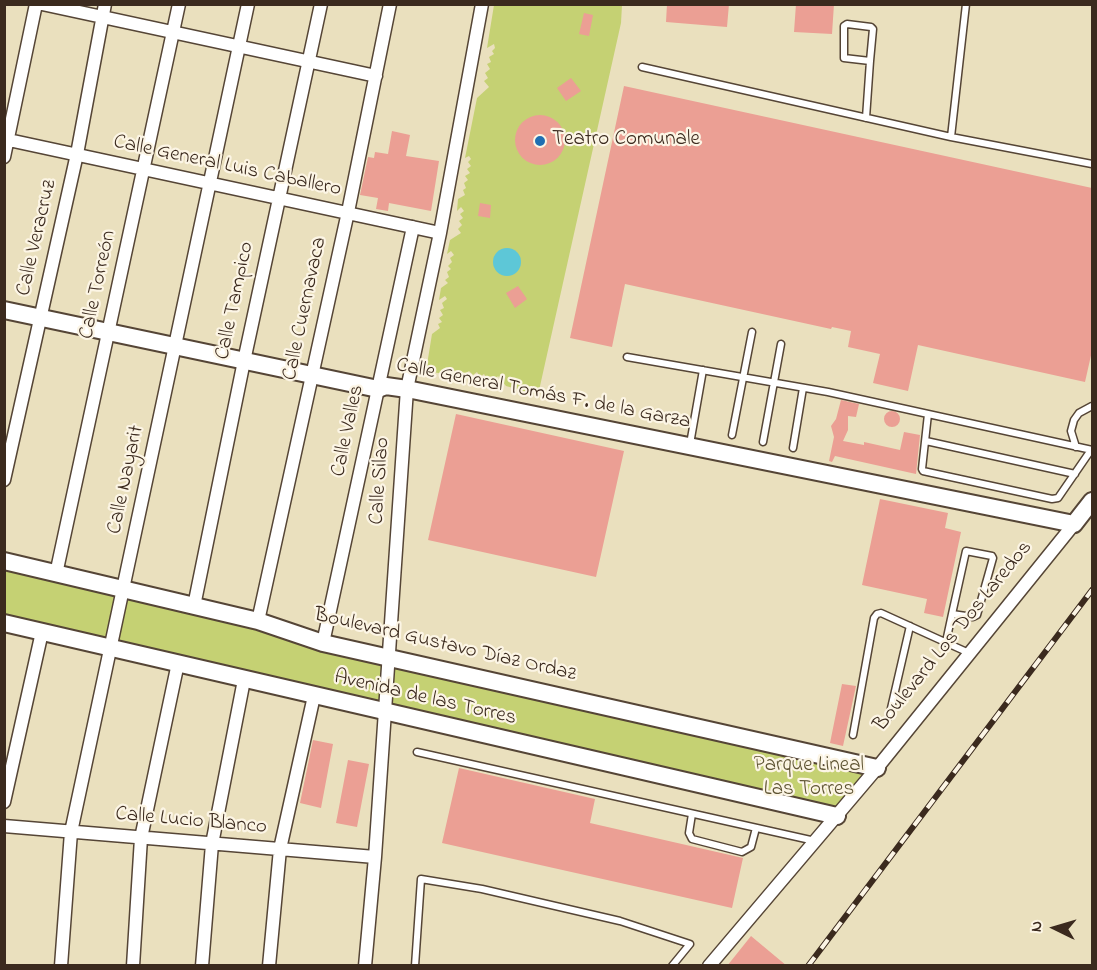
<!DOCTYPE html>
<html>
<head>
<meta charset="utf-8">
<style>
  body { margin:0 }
  #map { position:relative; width:1097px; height:970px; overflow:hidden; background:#eae0be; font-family:"Indie Flower",sans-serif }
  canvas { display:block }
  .frame { position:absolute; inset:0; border:6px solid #3b2a1e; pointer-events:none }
  .north { position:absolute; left:1025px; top:898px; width:60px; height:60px; -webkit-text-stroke:4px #fcf5e5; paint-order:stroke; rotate:275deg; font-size:16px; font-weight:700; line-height:24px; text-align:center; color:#3b2a1e }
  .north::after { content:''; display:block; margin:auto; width:21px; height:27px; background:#3b2a1e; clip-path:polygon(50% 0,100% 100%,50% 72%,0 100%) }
</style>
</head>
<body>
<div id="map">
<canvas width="1097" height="970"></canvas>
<div class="frame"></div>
<div class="north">N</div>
</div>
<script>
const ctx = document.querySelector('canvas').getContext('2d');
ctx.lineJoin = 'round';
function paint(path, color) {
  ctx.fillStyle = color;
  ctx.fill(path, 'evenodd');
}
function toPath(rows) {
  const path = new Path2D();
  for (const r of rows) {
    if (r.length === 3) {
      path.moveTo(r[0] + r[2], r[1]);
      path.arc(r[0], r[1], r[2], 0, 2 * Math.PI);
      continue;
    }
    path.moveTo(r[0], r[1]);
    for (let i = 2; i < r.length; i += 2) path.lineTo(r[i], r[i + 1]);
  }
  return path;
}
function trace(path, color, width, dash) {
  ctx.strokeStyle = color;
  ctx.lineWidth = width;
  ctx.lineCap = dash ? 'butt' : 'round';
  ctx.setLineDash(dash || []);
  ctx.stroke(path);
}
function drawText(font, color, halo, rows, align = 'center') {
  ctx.font = font + ' "Indie Flower",sans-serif';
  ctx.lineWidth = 4.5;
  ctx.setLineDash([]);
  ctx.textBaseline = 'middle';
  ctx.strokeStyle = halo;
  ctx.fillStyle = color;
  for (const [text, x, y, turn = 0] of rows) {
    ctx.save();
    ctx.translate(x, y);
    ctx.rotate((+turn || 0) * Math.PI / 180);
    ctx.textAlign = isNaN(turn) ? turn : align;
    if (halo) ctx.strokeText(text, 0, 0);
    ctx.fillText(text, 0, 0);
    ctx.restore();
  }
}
const green = toPath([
  [494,5,622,5,621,23,538,395,506,386,498,376,494,380,490,376,487,379,484,374,480,377,477,372,473,375,469,371,465,374,469,378,426,371,432,334,440,328,438,324,442,322,439,318,443,315,440,310,444,308,442,303,447,299,445,296,439,300,441,288,448,283,445,280,449,277,447,272,451,269,448,266,452,262,450,258,454,255,451,251,447,254,450,240,461,233,458,229,462,225,459,221,463,218,460,214,464,211,461,207,457,211,458,199,465,195,463,190,466,188,464,183,468,180,465,176,470,173,467,169,471,166,468,162,471,159,469,156,465,158,477,98,489,87,484,81,488,78,485,73,490,69,487,64,491,62,489,57,494,54,492,51,495,48,494,44,487,48],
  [5,570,390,659,870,767,835,812,5,616]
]);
const water = toPath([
  [507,262,14]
]);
const building = toPath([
  [667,4,729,4,727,27,666,22],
  [796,4,834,4,832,34,794,32],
  [584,13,593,15,589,36,579,34],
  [571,78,581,91,566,101,557,88],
  [624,86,1092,188,1092,351,1085,382,918,345,908,391,873,383,880,354,848,347,851,331,832,327,831,329,625,284,612,347,570,338],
  [540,140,25],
  [392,131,410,135,406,156,439,161,431,211,389,203,388,211,376,209,378,198,360,195,368,157,374,158,375,152,388,154],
  [480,203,491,205,490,218,478,216],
  [518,286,527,299,515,308,506,293],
  [841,400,859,404,856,417,848,416,848,430,843,441,864,445,864,442,900,450,904,432,920,435,916,474,835,456,832,462,829,461,834,437,831,426,836,419],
  [892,419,8],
  [456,414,624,451,596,577,428,540],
  [880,499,948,513,945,528,961,532,943,617,924,613,927,599,862,585],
  [842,684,856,686,843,746,830,743],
  [313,740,333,744,321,808,300,803],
  [348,760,369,764,357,827,336,823],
  [459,768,595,799,590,823,743,858,732,908,442,843],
  [751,936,787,966,727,966]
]);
const lane = toPath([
  [642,67,951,137,1092,164],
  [866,118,870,61,873,29,871,27,847,24,844,26,844,58,870,61],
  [951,137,966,4],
  [627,357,828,392,1092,450],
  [928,414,922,469,923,471,1052,499,1058,498,1091,450],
  [732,435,752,332],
  [926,441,1075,474],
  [763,442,781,344],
  [690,444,703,370],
  [1076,447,1071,431,1074,420,1079,413,1092,406],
  [793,448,803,388],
  [946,642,952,614,966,551,992,556,993,558,977,615,973,617,952,614],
  [889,717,910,626],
  [853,735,874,618,877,614,881,613,969,653],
  [417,752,815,841],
  [692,814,689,833,692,839,742,852,751,847,756,828],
  [415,966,421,879,482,889,620,921,690,944,672,966]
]);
const street = toPath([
  [42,4,376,76],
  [4,139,440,233],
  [4,157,36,4],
  [4,480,77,154,105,4],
  [56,574,179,4],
  [194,606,244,361,321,4],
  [258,621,348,212,390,4],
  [323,643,413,227],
  [4,802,42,632],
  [4,826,375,857],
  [61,966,71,832,248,4],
  [133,966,141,838,178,663],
  [202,966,212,844,244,680],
  [269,966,280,849,314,696],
  [365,966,375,857,407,389,440,233,482,4],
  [709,966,877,768,1074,524]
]);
const secondary = toPath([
  [4,310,378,389,386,386,407,389,1074,524,1092,501],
  [4,561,258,621,323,643,877,768],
  [4,623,837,816]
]);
const rail = toPath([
  [808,966,1092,590]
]);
const markers = [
  [540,141,6,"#1f6fb2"]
];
const poiNames = [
  ["Teatro Comunale",552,141]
];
const streetNames = [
  ["Calle General Luis Caballero",227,167,12],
  ["Calle Veracruz",38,238,-77],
  ["Calle Torreón",99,285,-78],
  ["Calle Tampico",236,301,-78],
  ["Calle Cuernavaca",306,309,-78],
  ["Calle General Tomás F. de la Garza",543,395,11],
  ["Calle Valles",349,431,-78],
  ["Calle Nayarit",127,480,-78],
  ["Calle Silao",381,481,-86],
  ["Boulevard Los Dos Laredos",954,637,-51],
  ["Boulevard Gustavo Díaz Ordaz",445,646,13],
  ["Avenida de las Torres",425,699,13],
  ["Calle Lucio Blanco",191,822,5]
];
const parkNames = [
  ["Parque Lineal",809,767],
  ["Las Torres",809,791]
];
paint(green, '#c5d173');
paint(water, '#5dc7d7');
paint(building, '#eb9f94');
trace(lane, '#554536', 9);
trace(street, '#554536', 15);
trace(secondary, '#554536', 20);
trace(lane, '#fff', 6);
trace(street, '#fff', 12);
trace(secondary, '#fff', 16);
trace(rail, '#3b2a1e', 6);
trace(rail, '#fcf5e5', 4, [11]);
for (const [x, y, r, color] of markers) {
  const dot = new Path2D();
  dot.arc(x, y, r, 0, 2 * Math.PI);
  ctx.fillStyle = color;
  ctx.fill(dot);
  trace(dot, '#fcf5e5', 2);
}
drawText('21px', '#3b2a1e', '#fcf5e5', poiNames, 'left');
drawText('21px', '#3b2a1e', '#fcf5e5', streetNames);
drawText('21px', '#5e5433', '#fcf5e5', parkNames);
</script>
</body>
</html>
